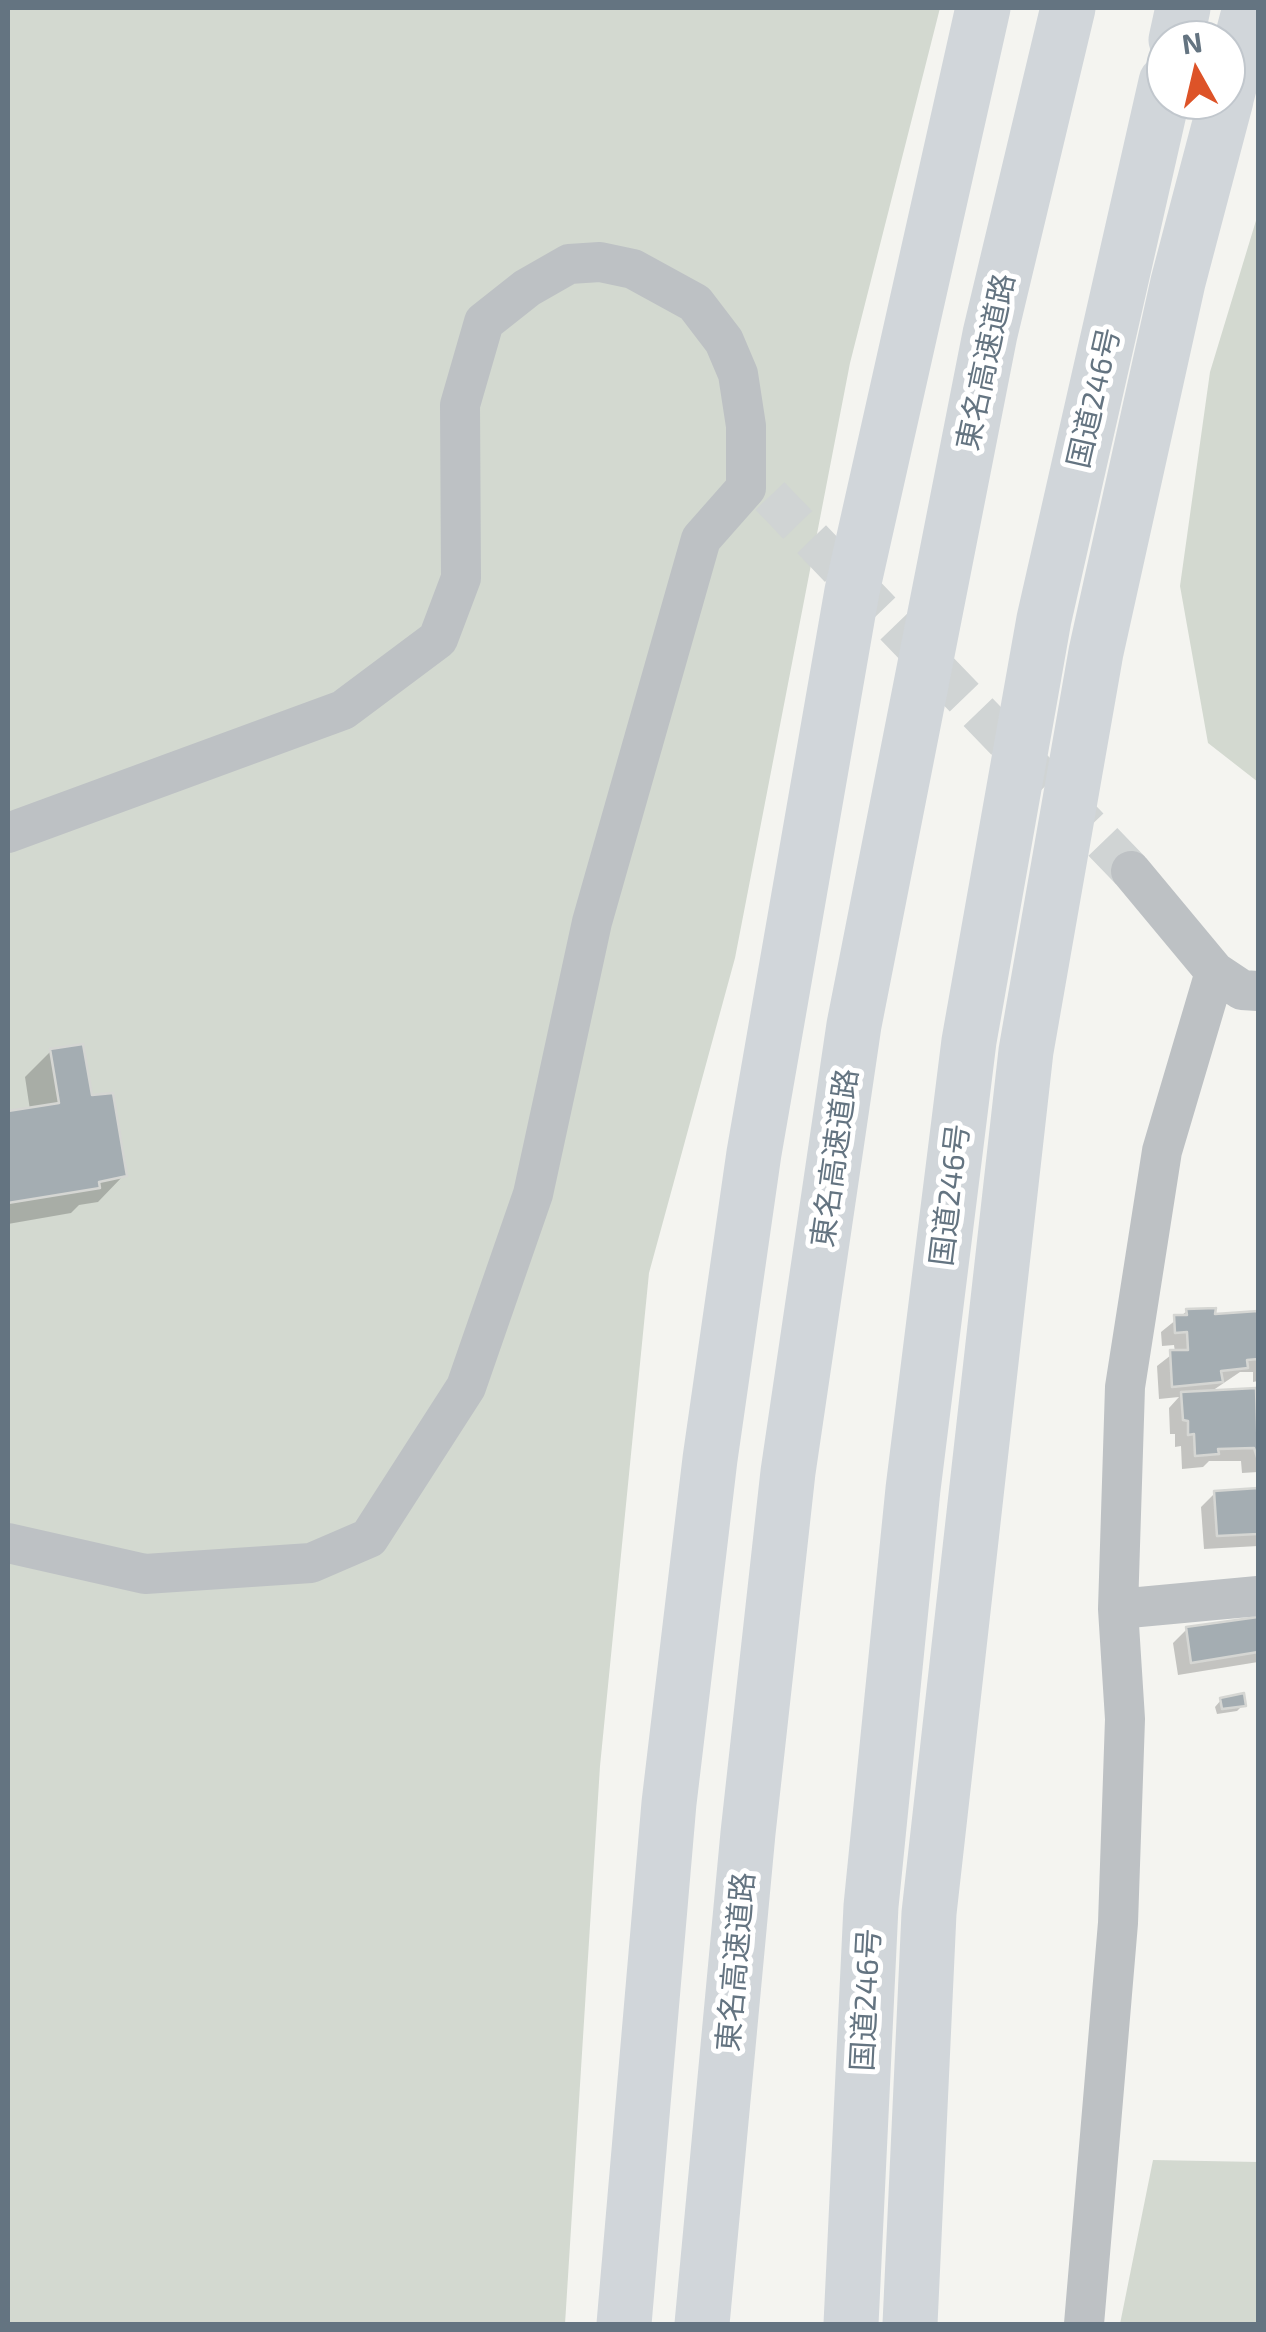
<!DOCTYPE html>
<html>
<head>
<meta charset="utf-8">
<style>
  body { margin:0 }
  #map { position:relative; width:1266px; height:2332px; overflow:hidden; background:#f4f4f0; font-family:"Exo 2",sans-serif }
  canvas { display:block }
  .frame { position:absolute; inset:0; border:10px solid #647481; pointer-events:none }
  .north { position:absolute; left:1146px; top:20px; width:100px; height:100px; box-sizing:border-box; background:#fff; border:2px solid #c1c7cd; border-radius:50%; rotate:352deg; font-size:28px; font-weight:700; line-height:40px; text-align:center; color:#647481 }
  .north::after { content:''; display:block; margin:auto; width:35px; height:45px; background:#dd5328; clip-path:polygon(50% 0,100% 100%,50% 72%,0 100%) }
</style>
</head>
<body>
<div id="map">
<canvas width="1266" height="2332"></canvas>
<div class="frame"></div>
<div class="north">N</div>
</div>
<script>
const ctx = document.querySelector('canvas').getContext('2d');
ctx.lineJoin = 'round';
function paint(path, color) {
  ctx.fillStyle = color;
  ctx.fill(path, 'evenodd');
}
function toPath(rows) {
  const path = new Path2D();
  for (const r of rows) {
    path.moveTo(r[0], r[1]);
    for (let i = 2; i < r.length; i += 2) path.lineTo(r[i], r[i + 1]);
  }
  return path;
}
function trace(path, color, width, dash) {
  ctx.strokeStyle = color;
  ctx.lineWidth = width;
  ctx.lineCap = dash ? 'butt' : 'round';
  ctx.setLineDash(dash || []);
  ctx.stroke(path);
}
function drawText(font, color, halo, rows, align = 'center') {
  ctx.font = font + ' "Exo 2","Noto Sans JP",sans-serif';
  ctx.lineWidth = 10;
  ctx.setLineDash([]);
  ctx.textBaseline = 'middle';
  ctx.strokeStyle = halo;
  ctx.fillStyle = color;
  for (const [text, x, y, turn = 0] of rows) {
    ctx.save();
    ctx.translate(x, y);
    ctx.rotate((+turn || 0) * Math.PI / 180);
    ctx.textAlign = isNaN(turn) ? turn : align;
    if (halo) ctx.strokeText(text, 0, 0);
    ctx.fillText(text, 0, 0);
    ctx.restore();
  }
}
const green = toPath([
  [8,8,940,8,850,363,735,958,649,1273,600,1766,565,2324,8,2324],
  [1258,214,1258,782,1208,743,1180,586,1210,372],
  [1153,2160,1258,2162,1258,2324,1120,2324]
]);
const shadow = toPath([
  [51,1051,90,1098,124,1175,98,1202,79,1205,71,1213,8,1224,8,1114,30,1110,25,1077],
  [1187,1311,1213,1317,1258,1313,1258,1381,1253,1382,1253,1372,1240,1372,1209,1393,1258,1413,1258,1472,1242,1473,1241,1461,1209,1461,1203,1467,1182,1469,1181,1446,1175,1447,1175,1434,1170,1434,1169,1408,1179,1397,1159,1399,1157,1366,1175,1352,1174,1345,1162,1346,1161,1332],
  [1258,1491,1258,1546,1204,1549,1201,1507,1215,1493],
  [1258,1619,1258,1662,1178,1675,1173,1643,1187,1629],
  [1221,1700,1243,1705,1237,1711,1217,1714,1215,1707]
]);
const building = toPath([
  [83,1044,92,1095,113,1093,127,1176,99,1182,100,1188,8,1203,8,1111,59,1103,50,1049,83,1044],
  [1216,1308,1215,1314,1258,1311,1258,1359,1247,1360,1248,1368,1221,1371,1223,1382,1172,1387,1170,1350,1188,1350,1187,1332,1175,1333,1174,1315,1187,1315,1186,1309,1216,1308],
  [1256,1388,1258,1460,1254,1448,1218,1449,1219,1454,1195,1456,1194,1434,1188,1435,1188,1421,1183,1420,1181,1392,1256,1388],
  [1258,1488,1258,1534,1217,1536,1214,1491,1258,1488],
  [1258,1617,1258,1652,1191,1663,1186,1627,1258,1617],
  [1244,1693,1246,1706,1222,1709,1220,1698,1244,1693]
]);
const minorTunnel = toPath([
  [770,496,1131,871]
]);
const minor = toPath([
  [8,833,343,710,438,639,461,578,460,405,484,322,527,288,569,264,600,262,633,269,695,303,724,341,738,374,746,426,746,488,701,539,592,922,533,1194,466,1387,369,1538,311,1563,145,1574,8,1543],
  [1131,871,1215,972,1242,990,1258,991],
  [1118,1609,1258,1596],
  [1084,2324,1118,1923,1125,1719,1118,1609,1125,1387,1162,1151,1215,972]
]);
const trunk = toPath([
  [1176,40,1183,8],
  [1226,99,1250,8],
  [851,2324,871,1906,913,1489,969,1041,1044,619,1166,82],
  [910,2324,929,1913,1026,1051,1096,652,1178,282,1226,100]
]);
const motorway = toPath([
  [624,2324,669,1803,710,1459,754,1153,852,591,983,8],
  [702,2324,748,1833,788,1472,854,1025,990,334,1068,8]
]);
const streetNames = [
  ["東名高速道路",986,362,-78],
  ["国道246号",1094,398,-77],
  ["東名高速道路",835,1158,-82],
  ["国道246号",950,1195,-83],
  ["東名高速道路",736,1962,-85],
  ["国道246号",866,2000,-87]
];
paint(green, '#d3d9d0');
paint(shadow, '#0003');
paint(building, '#a4adb2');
trace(building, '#d5d6d3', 2.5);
trace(minorTunnel, '#d0d4d4', 40, [40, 20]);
trace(minor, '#bdc1c4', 40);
trace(trunk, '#d1d6da', 55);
trace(motorway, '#d1d6da', 55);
drawText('30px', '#647481', '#fff', streetNames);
</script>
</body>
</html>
